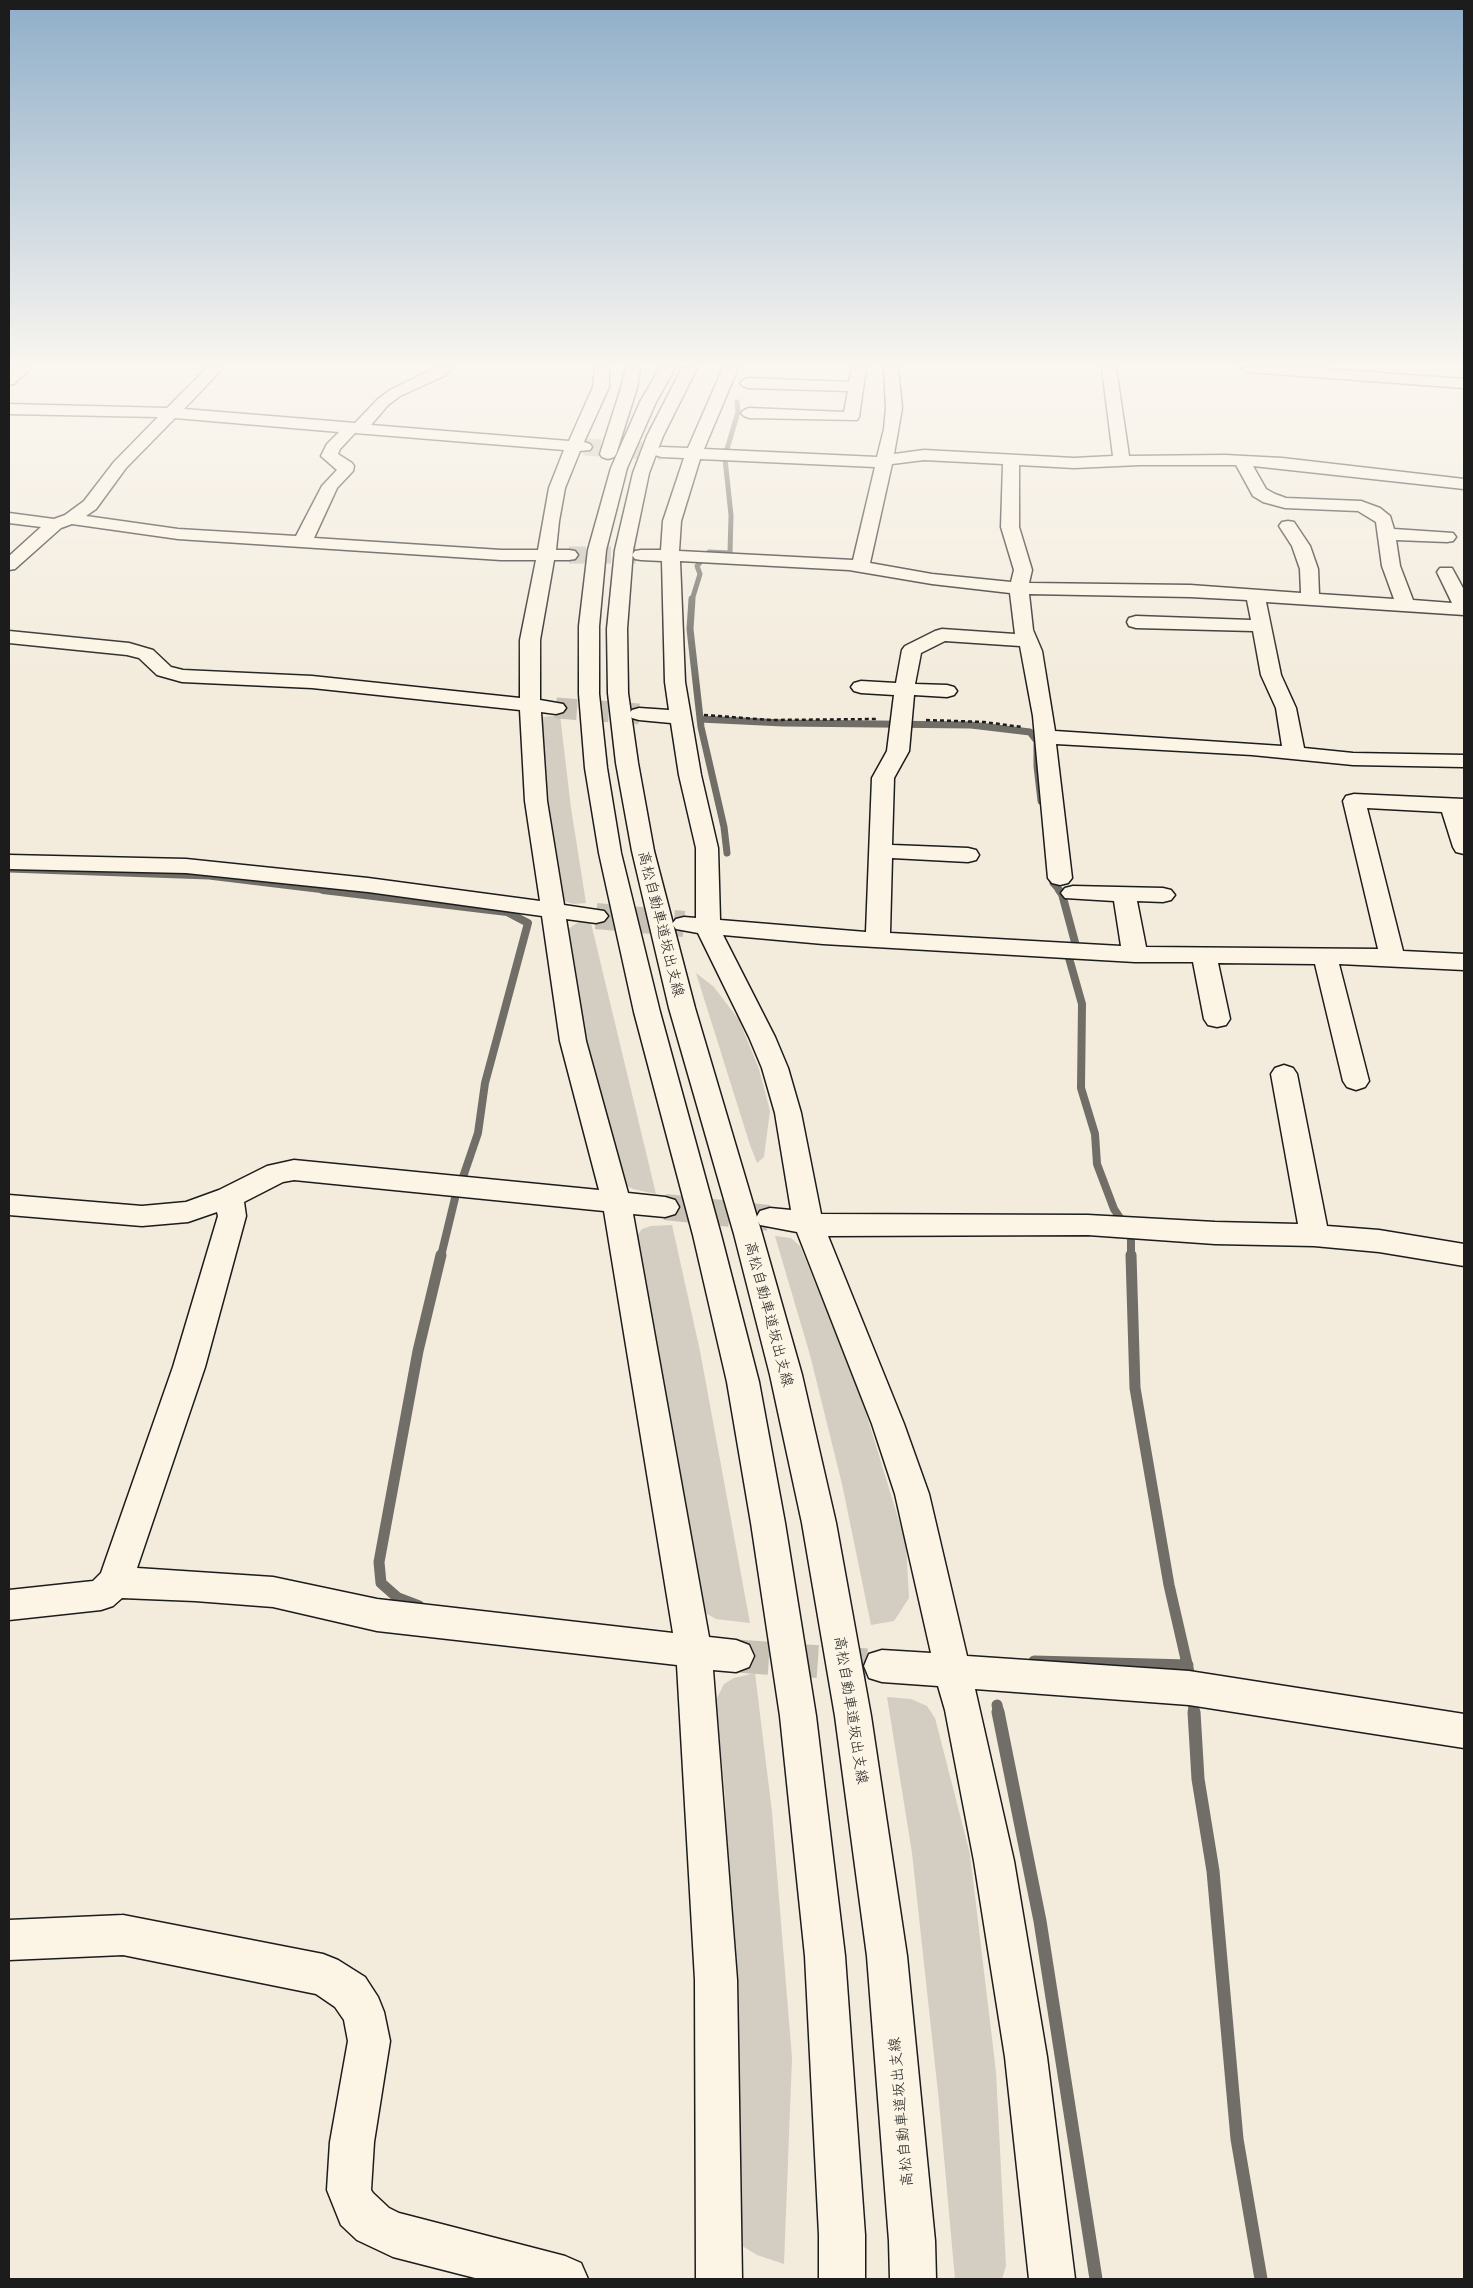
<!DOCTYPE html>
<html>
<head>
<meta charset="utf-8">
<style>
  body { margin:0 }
  #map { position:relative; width:1473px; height:2288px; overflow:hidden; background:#f3ecdd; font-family:Mali,sans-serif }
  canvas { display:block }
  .frame { position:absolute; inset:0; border:10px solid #1c1c1c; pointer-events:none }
</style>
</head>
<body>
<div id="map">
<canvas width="1473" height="2288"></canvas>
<div class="frame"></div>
</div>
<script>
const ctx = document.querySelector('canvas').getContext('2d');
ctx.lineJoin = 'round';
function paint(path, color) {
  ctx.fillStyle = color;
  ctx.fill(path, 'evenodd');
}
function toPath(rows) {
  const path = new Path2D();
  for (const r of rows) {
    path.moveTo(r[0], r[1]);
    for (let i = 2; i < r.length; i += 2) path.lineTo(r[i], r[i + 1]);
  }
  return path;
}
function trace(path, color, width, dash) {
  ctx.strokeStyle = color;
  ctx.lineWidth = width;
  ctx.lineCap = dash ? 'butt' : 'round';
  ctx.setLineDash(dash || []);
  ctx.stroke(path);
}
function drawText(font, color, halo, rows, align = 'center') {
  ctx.font = font + ' Mali,"Klee One",sans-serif';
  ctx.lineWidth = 5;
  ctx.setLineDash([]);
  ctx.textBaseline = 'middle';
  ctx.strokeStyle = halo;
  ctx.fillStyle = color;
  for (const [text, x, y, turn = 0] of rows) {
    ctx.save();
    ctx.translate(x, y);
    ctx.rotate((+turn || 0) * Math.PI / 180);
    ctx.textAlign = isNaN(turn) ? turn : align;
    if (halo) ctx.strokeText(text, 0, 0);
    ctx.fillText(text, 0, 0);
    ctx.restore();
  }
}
const green = toPath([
  [560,715,571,808,586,903,574,904,563,901,557,897,536,720,543,717],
  [590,919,656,1194,633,1189,623,1184,616,1173,564,932,581,920],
  [696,973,714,987,739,1020,759,1069,770,1111,764,1157,757,1163,750,1145],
  [672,1225,700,1351,750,1623,716,1619,704,1612,636,1237,642,1229,651,1226],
  [775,1236,791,1238,800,1246,859,1390,906,1544,909,1598,894,1621,871,1625,842,1484,810,1355],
  [755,1673,772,1812,792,2058,784,2264,757,2255,739,2244,725,1796,716,1700,724,1684,734,1678],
  [887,1697,911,1699,927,1706,935,1718,970,1854,996,2072,1006,2266,1002,2279,955,2279,939,2102,912,1853]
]);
const streamFar4 = toPath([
  [727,449,738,412,737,402],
  [692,600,700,574,697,566,709,552,730,553,731,515,725,459]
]);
const streamFar3 = toPath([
  [692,599,690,629,701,727,724,827,727,853],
  [700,719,783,723,971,725,1030,732,1037,741,1037,766,1041,801],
  [9,869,209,876,333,891],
  [1051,871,1053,883,1060,891]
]);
const streamFar2 = toPath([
  [323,890,507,912,528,923,485,1083,478,1133,463,1177],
  [1059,890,1062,894,1076,946],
  [1069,958,1082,1004,1081,1088,1095,1134,1097,1164,1114,1209,1122,1221],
  [1131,1237,1131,1256],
  [441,1256,456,1194]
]);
const streamFar1 = toPath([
  [1131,1255,1135,1388,1169,1585,1191,1681],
  [419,1606,398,1598,381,1583,379,1562,418,1351,441,1255],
  [1034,1661,1188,1665],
  [1193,1694,1194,1714],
  [997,1705,999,1714]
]);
const stream = toPath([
  [998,1712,1040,1921,1096,2279],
  [1194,1712,1198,1779,1213,1871,1237,2139,1261,2279]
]);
const minorTunnelFar3 = toPath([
  [584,447,661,452],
  [569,555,641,555]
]);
const minorTunnelFar2 = toPath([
  [556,708,639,714]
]);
const minorTunnelFar1 = toPath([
  [596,916,684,924],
  [665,1207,770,1218]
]);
const minorTunnel = toPath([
  [736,1656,882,1666]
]);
const path = toPath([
  [704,715,771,720,877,719],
  [926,720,984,722,1022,727]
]);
const minor = toPath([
  [15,368,31,368,14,384,9,385,9,373,15,368],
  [207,368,223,368,184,409,355,423,378,399,390,390,435,368,451,368,444,376,400,396,388,405,371,425,569,441,593,387,595,368,609,368,609,387,584,442,590,444,592,447,590,450,580,451,565,488,559,521,556,550,569,550,575,551,578,555,575,559,569,560,554,560,540,640,540,700,563,704,566,708,563,712,556,714,541,712,547,801,564,905,604,911,608,916,604,921,596,923,566,919,586,1041,628,1193,665,1197,675,1200,679,1207,675,1214,665,1217,633,1214,709,1637,736,1640,749,1645,754,1656,749,1667,736,1672,713,1670,737,1980,742,2279,696,2279,695,1980,677,1665,377,1631,273,1607,195,1601,122,1598,113,1606,101,1610,9,1620,9,1590,93,1581,101,1573,173,1367,218,1216,217,1212,188,1222,142,1226,9,1215,9,1195,142,1206,186,1202,219,1190,267,1166,294,1160,599,1190,560,1041,542,916,368,892,186,873,9,869,9,855,186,859,368,878,540,901,525,801,520,710,312,688,182,682,157,675,139,658,127,655,9,643,9,631,129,643,153,650,171,667,183,670,312,676,520,698,520,640,536,560,501,560,178,539,72,524,61,528,15,569,9,570,9,556,41,527,9,523,9,513,54,519,65,515,84,501,114,462,158,417,9,414,9,404,167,408,207,368],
  [175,418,339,432,327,444,321,456,337,470,322,486,296,536,178,529,86,516,96,509,126,468,175,418],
  [355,433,564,450,549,488,538,550,501,550,314,538,337,488,353,471,354,466,352,463,338,454,340,449,355,433],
  [294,1180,604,1211,673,1633,377,1599,273,1577,137,1568,205,1367,246,1216,244,1202,283,1182,294,1180],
  [723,368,738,368,704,449,877,457,884,429,886,408,884,368,898,368,902,408,894,454,924,450,1074,458,1113,456,1102,368,1116,368,1129,456,1225,455,1282,458,1464,479,1464,489,1253,466,1266,489,1275,494,1286,498,1361,501,1380,508,1390,516,1394,529,1453,533,1456,537,1453,541,1447,542,1396,540,1400,566,1413,600,1452,603,1437,572,1440,568,1452,568,1464,590,1464,615,1266,602,1281,675,1296,708,1304,748,1353,753,1464,755,1464,767,1353,765,1252,755,1056,744,1072,878,1068,883,1060,885,1052,883,1048,878,1033,716,1020,646,945,641,921,653,915,684,947,685,954,687,957,691,954,695,947,697,914,695,909,751,894,778,892,845,968,848,976,850,979,855,976,860,968,862,892,858,890,933,1121,946,1114,901,1065,898,1061,893,1065,888,1073,886,1163,888,1171,890,1175,895,1171,900,1163,902,1137,901,1146,947,1378,949,1343,801,1346,796,1354,794,1464,799,1464,854,1456,852,1453,847,1442,812,1367,808,1403,951,1464,954,1464,970,1339,964,1369,1081,1365,1087,1356,1090,1347,1087,1343,1081,1315,964,1218,963,1230,1019,1226,1025,1217,1027,1208,1025,1204,1019,1193,962,1135,962,823,944,723,935,775,1037,788,1068,801,1113,821,1214,1088,1215,1215,1222,1298,1224,1271,1074,1275,1068,1284,1065,1293,1068,1297,1074,1327,1226,1379,1230,1464,1244,1464,1266,1379,1252,1314,1246,1215,1244,1088,1235,828,1236,904,1424,929,1494,967,1656,1189,1671,1464,1714,1464,1748,1189,1705,975,1689,1014,1861,1047,2057,1075,2279,1029,2279,1005,2057,974,1861,945,1710,938,1686,882,1682,869,1678,864,1666,869,1654,882,1650,931,1653,895,1494,872,1424,797,1232,760,1225,756,1218,760,1211,770,1208,791,1210,775,1113,762,1068,749,1037,698,933,676,929,672,924,676,919,684,917,696,918,696,848,679,775,671,723,639,720,632,718,629,714,632,710,639,708,669,710,665,682,662,561,641,560,635,559,632,555,635,551,641,550,661,550,663,521,684,458,661,457,655,455,653,452,655,449,661,447,688,448,723,368],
  [700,459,875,467,853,560,679,551,681,521,700,459],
  [924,460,1003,464,1001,527,1014,570,1011,582,932,574,870,563,892,464,924,460],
  [1019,465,1074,468,1140,465,1236,465,1253,496,1263,502,1285,508,1358,511,1376,522,1382,566,1394,599,1319,594,1318,569,1310,546,1294,522,1288,521,1282,522,1279,526,1292,546,1300,569,1301,593,1190,585,1029,583,1032,570,1019,527,1019,465],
  [680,561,849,570,932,584,1010,593,1015,634,942,629,935,631,905,646,902,650,896,683,861,681,854,683,851,687,854,691,861,693,894,695,887,751,872,778,866,932,720,920,718,848,701,775,685,682,680,561],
  [1029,594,1190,597,1247,600,1251,620,1136,616,1129,618,1127,622,1129,626,1136,628,1253,631,1261,675,1276,708,1282,746,1055,731,1042,651,1033,630,1029,594],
  [852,368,866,368,859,417,857,420,749,418,744,416,741,413,744,410,749,408,844,412,848,391,748,388,743,386,740,383,743,380,748,378,849,382,852,368],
  [123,1915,323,1954,338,1960,365,1977,378,1997,384,2012,390,2041,374,2142,371,2190,373,2193,389,2208,399,2213,565,2256,581,2263,588,2279,479,2279,393,2257,357,2240,341,2225,327,2190,330,2142,348,2041,344,2020,335,2007,316,1994,123,1955,9,1960,9,1920,123,1915]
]);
const major = toPath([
  [1240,368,1313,368,1464,379,1464,388,1247,372,1240,368]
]);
const highway = toPath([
  [626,368,640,368,637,388,616,454,614,457,608,459,602,457,600,454,621,388,626,368],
  [660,368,675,368,656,402,627,468,606,550,599,626,599,694,607,768,621,853,660,1012,721,1235,759,1382,785,1523,816,1716,845,1956,865,2235,865,2279,819,2279,819,2235,805,1956,780,1716,751,1523,727,1382,693,1235,634,1012,599,853,585,768,579,694,579,626,588,550,611,468,640,402,660,368],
  [682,368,697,368,663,436,649,473,633,550,627,629,628,693,638,763,654,851,695,1008,762,1234,802,1375,836,1523,871,1716,907,1956,935,2241,936,2279,890,2279,889,2241,867,1956,835,1716,802,1523,770,1375,734,1234,669,1008,632,851,616,763,608,693,607,629,615,550,633,473,647,436,682,368]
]);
const streetNames = [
  ["高松自動車道坂出支線",661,924,76],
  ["高松自動車道坂出支線",769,1314,75],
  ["高松自動車道坂出支線",851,1710,81],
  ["高松自動車道坂出支線",901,2112,-95]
];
paint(green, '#d3cec1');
trace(streamFar4, '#716e68', 5);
trace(streamFar3, '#716e68', 7);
trace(streamFar2, '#716e68', 8);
trace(streamFar1, '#716e68', 11);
trace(stream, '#716e68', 13);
trace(minorTunnelFar3, '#c8c2b6', 17, [17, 8]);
trace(minorTunnelFar2, '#c8c2b6', 21, [21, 11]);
trace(minorTunnelFar1, '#c8c2b6', 26, [26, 13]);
trace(minorTunnel, '#c8c2b6', 33, [33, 16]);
trace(minor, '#1c1c1c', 3);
trace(major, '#1c1c1c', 3);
trace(highway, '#1c1c1c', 3);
trace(path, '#1c1c1c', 2.5, [4, 3]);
paint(minor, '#fcf5e5');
paint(major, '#fcf5e5');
paint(highway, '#fcf5e5');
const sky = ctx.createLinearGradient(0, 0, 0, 689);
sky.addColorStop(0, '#8faec9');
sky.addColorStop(0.53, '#faf6f0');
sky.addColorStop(1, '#faf6f000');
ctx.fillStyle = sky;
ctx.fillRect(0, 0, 1473, 689);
drawText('15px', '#1c1c1c', '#fcf5e5', streetNames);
</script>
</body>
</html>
